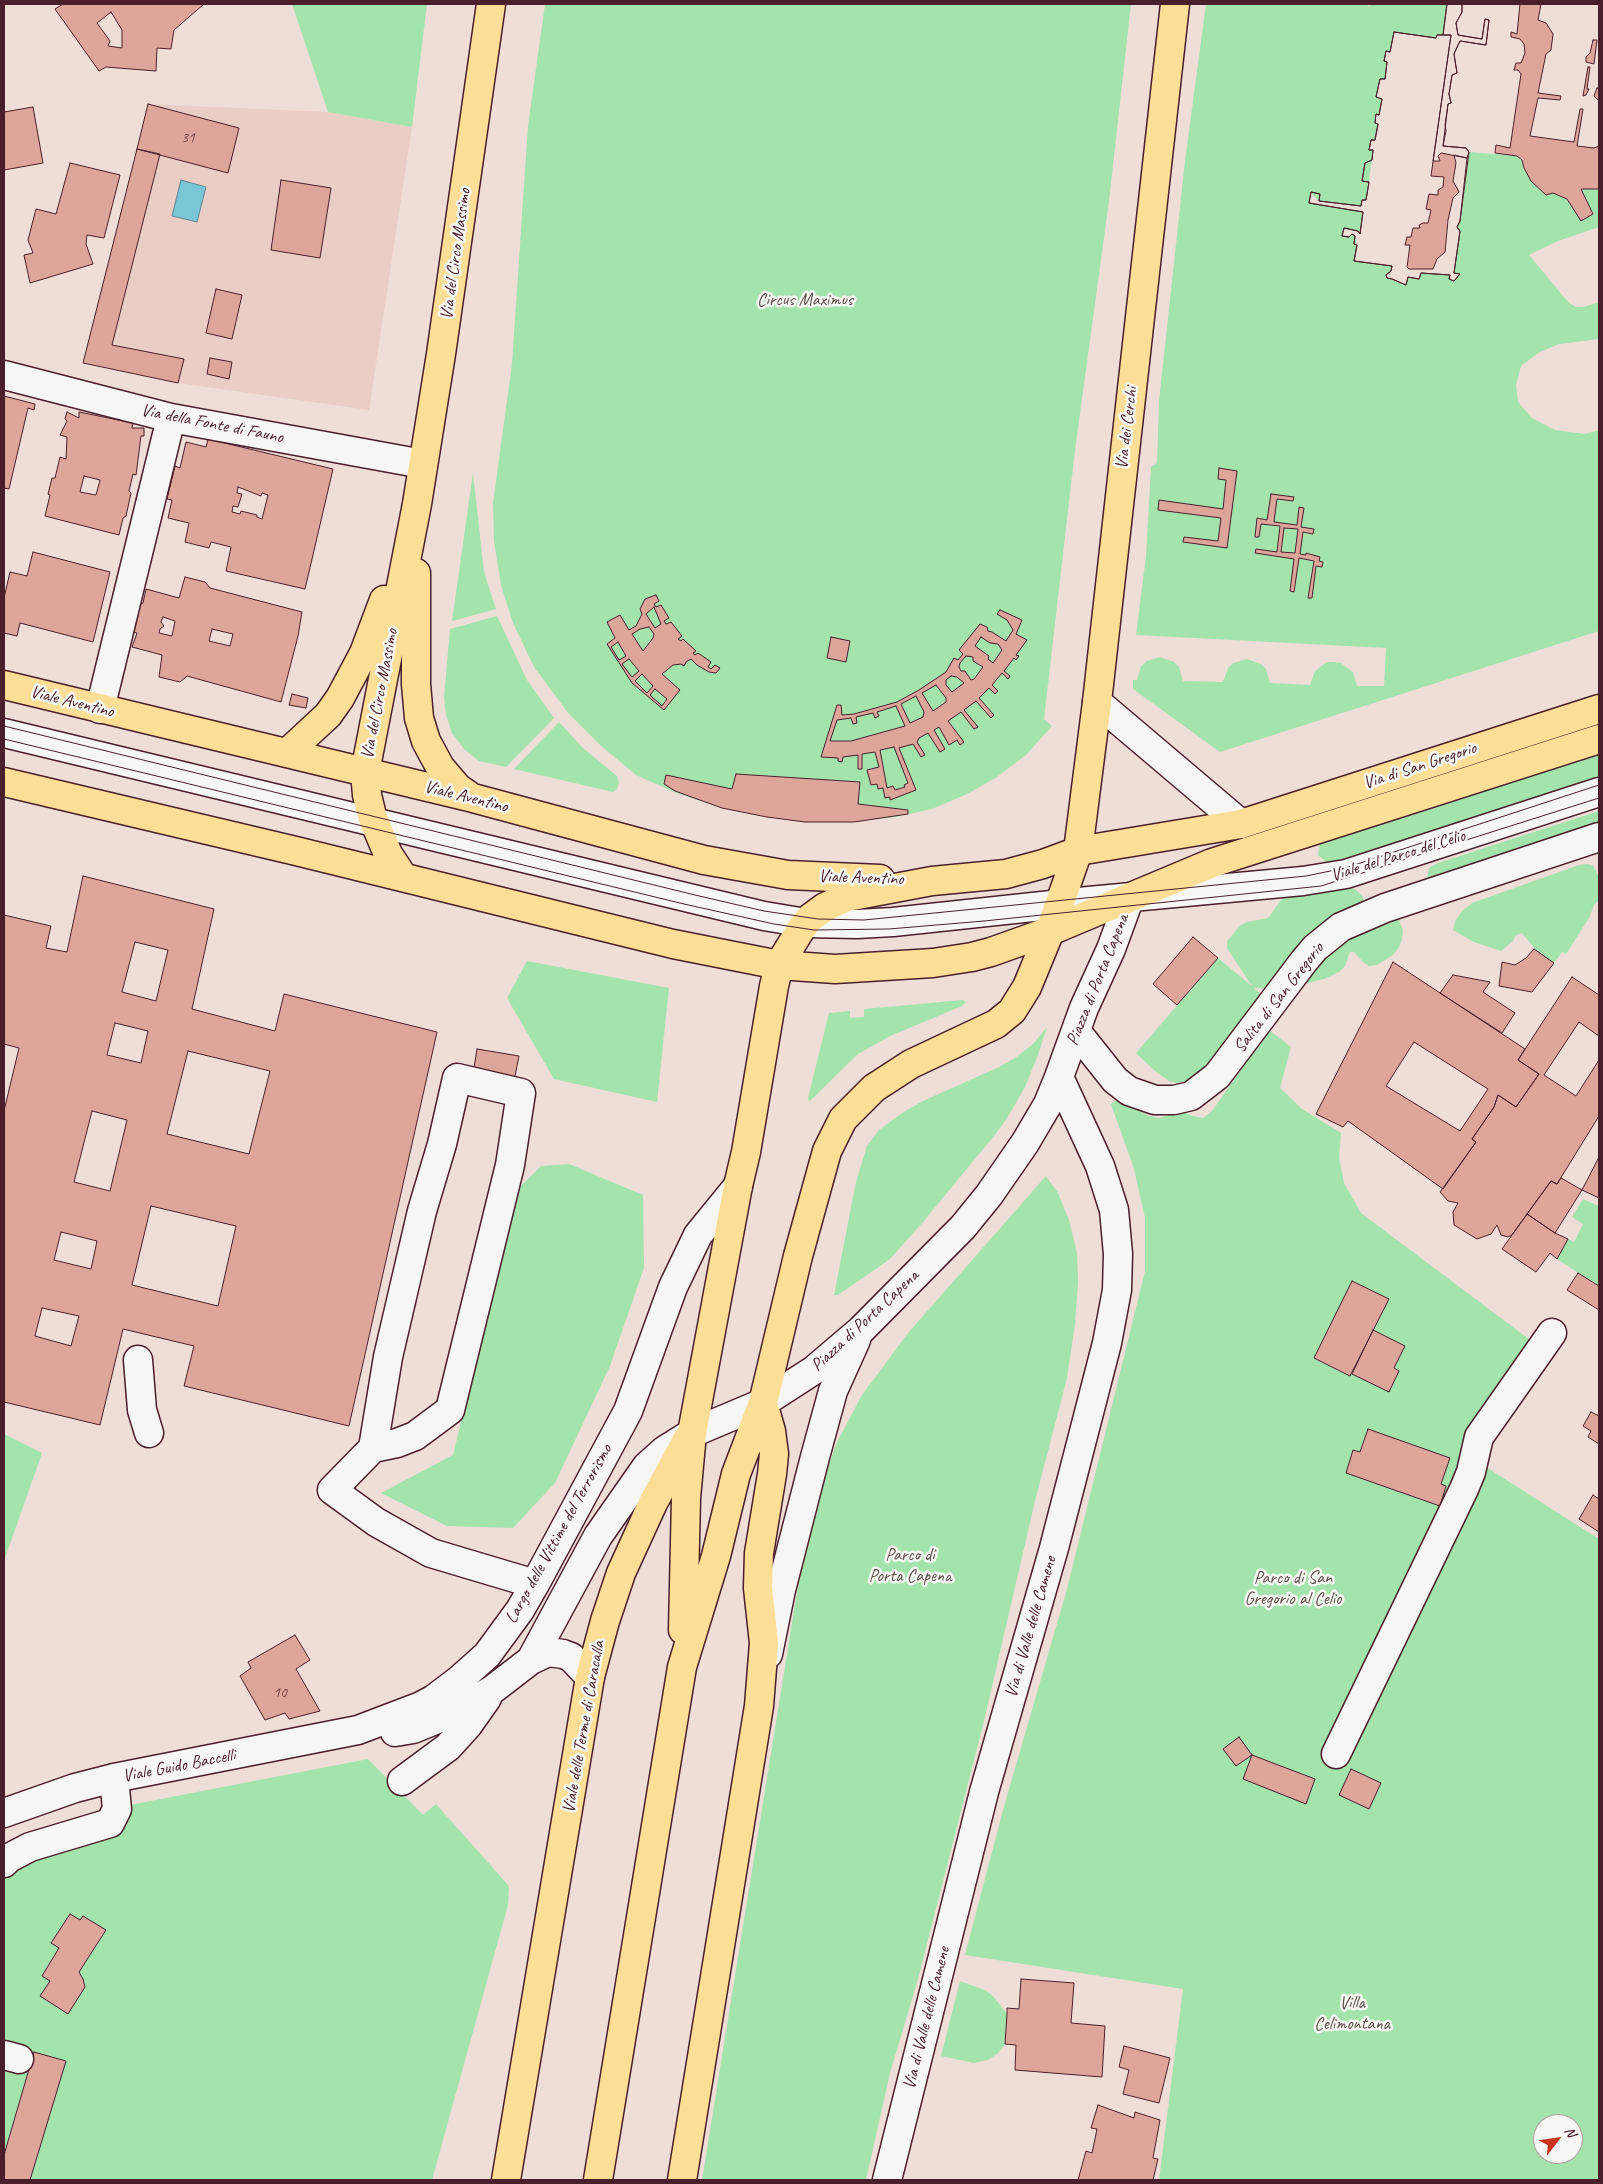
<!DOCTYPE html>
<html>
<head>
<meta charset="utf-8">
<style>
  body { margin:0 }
  #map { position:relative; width:1603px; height:2184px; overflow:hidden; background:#efded8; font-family:Caveat,sans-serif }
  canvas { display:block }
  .frame { position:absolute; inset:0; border:5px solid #4a1f2b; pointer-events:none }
  .north { position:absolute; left:1533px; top:2114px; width:50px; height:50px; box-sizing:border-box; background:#f6f6f2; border:1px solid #b1a0a2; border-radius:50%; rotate:60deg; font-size:14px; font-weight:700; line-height:20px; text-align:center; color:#4a1f2b }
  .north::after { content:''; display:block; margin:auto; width:18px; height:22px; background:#c8321e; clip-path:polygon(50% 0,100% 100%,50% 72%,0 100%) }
</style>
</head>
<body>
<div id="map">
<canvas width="1603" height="2184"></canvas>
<div class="frame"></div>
<div class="north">N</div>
</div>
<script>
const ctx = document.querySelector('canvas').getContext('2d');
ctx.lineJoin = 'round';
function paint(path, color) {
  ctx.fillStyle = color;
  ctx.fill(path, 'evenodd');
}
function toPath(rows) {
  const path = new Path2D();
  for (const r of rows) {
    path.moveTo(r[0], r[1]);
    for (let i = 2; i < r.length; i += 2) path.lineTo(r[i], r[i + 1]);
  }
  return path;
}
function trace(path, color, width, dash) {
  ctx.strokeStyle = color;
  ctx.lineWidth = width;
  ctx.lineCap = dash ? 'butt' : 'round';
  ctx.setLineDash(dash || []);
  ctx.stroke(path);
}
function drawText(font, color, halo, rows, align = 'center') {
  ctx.font = font + ' Caveat,sans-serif';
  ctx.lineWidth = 5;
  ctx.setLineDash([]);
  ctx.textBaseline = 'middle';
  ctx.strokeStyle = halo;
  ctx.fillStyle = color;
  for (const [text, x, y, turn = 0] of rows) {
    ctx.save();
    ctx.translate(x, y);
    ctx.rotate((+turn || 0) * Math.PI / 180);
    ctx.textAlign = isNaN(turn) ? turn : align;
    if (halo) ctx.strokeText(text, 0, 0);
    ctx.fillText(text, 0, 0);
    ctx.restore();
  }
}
const built = toPath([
  [148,104,328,112,412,127,369,410,178,383,83,363]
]);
const green = toPath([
  [292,4,427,4,412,127,328,112],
  [545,4,1131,4,1109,201,1075,450,1044,719,1052,726,1026,755,997,777,967,794,932,809,895,817,854,822,715,806,674,792,636,775,600,745,568,713,534,667,513,623,501,585,494,541,493,503,512,364,528,126],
  [1206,4,1367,4,1368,6,1374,4,1447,4,1443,35,1437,35,1436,38,1394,32,1390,52,1386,51,1384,60,1387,62,1385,79,1380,79,1376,97,1382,99,1379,115,1376,114,1375,123,1378,124,1375,140,1371,140,1369,150,1373,150,1369,182,1366,200,1362,200,1361,206,1319,201,1311,193,1309,203,1363,212,1360,234,1357,231,1345,228,1342,235,1349,237,1352,234,1355,236,1357,245,1355,261,1392,266,1391,271,1386,275,1387,278,1405,285,1408,277,1418,279,1421,273,1450,275,1449,279,1454,281,1459,275,1454,273,1460,231,1457,227,1460,221,1469,152,1517,156,1522,160,1524,168,1531,181,1546,195,1553,193,1567,199,1581,221,1593,214,1581,189,1599,189,1599,227,1558,241,1529,255,1569,303,1576,307,1584,307,1599,302,1599,339,1559,344,1540,352,1521,366,1516,385,1518,402,1532,418,1555,430,1585,434,1599,430,1599,631,1220,752,1133,689,1133,680,1137,680,1141,666,1147,661,1160,657,1174,662,1179,667,1183,681,1223,682,1228,668,1233,663,1247,659,1261,664,1266,669,1270,683,1310,685,1315,671,1327,662,1334,662,1341,663,1353,672,1357,686,1384,686,1386,648,1136,635,1146,556,1151,467,1157,463,1159,401,1185,161],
  [473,473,484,572,496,609,452,621],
  [497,616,527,680,554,718,506,767,479,761,464,749,452,733,446,715,444,697,450,629],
  [559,722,583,748,617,776,619,783,617,789,613,792,514,769],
  [1599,746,1599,785,1341,863,1326,862,1318,855,1320,843,1330,836],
  [1599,811,1599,823,1427,879,1429,868,1438,863],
  [1587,864,1593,865,1599,877,1599,900,1594,905,1589,918,1566,954,1562,952,1554,963,1537,951,1522,933,1516,935,1513,941,1501,951,1474,942,1453,930,1455,921,1462,911,1472,903,1579,865],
  [1346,885,1355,889,1363,897,1364,903,1399,920,1403,930,1402,939,1399,947,1393,955,1377,965,1369,966,1363,962,1354,952,1350,952,1345,966,1339,972,1324,979,1308,983,1300,981,1272,989,1254,988,1262,995,1211,1063,1189,1081,1176,1083,1169,1081,1155,1071,1136,1053,1218,958,1252,986,1227,948,1227,941,1241,925,1247,922,1268,918,1282,899,1295,889],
  [527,961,669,988,657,1102,554,1079,507,998],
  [963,1000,966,1002,962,1006,890,1036,858,1054,809,1102,808,1098,829,1013,850,1011,850,1018,864,1017,864,1009],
  [1047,1027,1038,1055,1025,1087,1006,1120,989,1142,923,1222,890,1259,838,1295,834,1295,856,1182,867,1146,879,1130,902,1113,923,1101,999,1067,1015,1058,1033,1044],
  [1269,1030,1291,1047,1280,1088,1302,1109,1341,1133,1339,1158,1344,1183,1361,1213,1530,1340,1464,1453,1599,1539,1599,2180,1159,2180,1183,1989,965,1955,1003,1810,1067,1589,1145,1271,1145,1218,1134,1169,1111,1104,1121,1097,1149,1116,1159,1118,1181,1111,1193,1116,1203,1118,1212,1111],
  [1543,2124,1573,2124,1573,2154,1543,2154],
  [569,1164,643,1195,644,1268,610,1366,555,1483,513,1528,447,1526,381,1493,453,1455,517,1190,541,1166],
  [1046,1176,1058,1193,1069,1220,1077,1253,1078,1282,1075,1324,1067,1378,1035,1501,984,1721,918,1979,890,2073,866,2180,702,2180,804,1549,819,1491,837,1442,862,1395,908,1333],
  [1583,1199,1599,1206,1599,1286,1557,1259,1568,1239,1574,1242,1583,1224,1572,1217],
  [4,1434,42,1453,4,1561],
  [368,1759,423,1815,436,1804,509,1886,508,1905,432,2180,4,2180,4,1845,41,1829,135,1804],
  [960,1981,985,1990,993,1996,1007,2014,1005,2044,998,2053,988,2060,974,2063,941,2056]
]);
const water = toPath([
  [181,180,206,187,197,222,172,216,181,180]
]);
const building = toPath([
  [63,4,204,4,174,30,171,49,157,48,156,71,106,67,99,71,55,9,63,4],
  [111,12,122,30,122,48,108,46,110,41,97,23,111,12],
  [1447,4,1462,4,1462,12,1456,23,1458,35,1482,39,1485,19,1489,20,1486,45,1460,41,1454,54,1457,73,1452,75,1449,94,1451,103,1448,104,1443,146,1466,148,1469,152,1467,158,1441,153,1438,156,1440,161,1433,161,1451,35,1443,35,1447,4],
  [1447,4,1462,4,1462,12,1456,23,1458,35,1482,39,1485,19,1489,20,1486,45,1460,41,1457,47,1454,54,1457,73,1452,75,1449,94,1451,103,1448,104,1445,125,1446,131,1443,146,1466,148,1469,152,1460,221,1457,227,1460,231,1454,273,1460,274,1454,281,1449,279,1450,275,1421,273,1419,279,1408,277,1406,285,1392,279,1387,278,1386,275,1391,271,1392,266,1354,261,1357,245,1354,244,1355,236,1352,234,1349,237,1342,236,1344,228,1358,231,1360,234,1363,212,1309,203,1311,192,1320,194,1319,201,1361,206,1362,200,1366,200,1369,182,1362,181,1365,163,1372,160,1373,150,1369,150,1371,140,1375,140,1378,124,1375,123,1376,114,1379,115,1382,99,1376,97,1380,79,1385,79,1387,62,1384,61,1386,51,1390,52,1394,32,1436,38,1437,35,1443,35,1447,4],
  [1520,4,1541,4,1538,20,1546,23,1553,34,1551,50,1546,54,1538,93,1561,96,1560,100,1538,98,1530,136,1574,142,1580,109,1583,109,1577,146,1594,148,1599,146,1599,189,1581,189,1593,214,1581,221,1567,199,1553,193,1546,195,1531,181,1524,168,1522,160,1517,156,1495,153,1496,145,1510,148,1521,74,1518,70,1514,70,1516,63,1521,63,1525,53,1524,44,1520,39,1511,37,1511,32,1517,34,1520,4],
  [1394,32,1436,38,1437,35,1451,35,1431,176,1444,177,1443,187,1438,190,1438,195,1429,194,1426,209,1431,210,1428,223,1423,223,1419,225,1420,228,1413,228,1411,237,1407,237,1405,245,1410,245,1407,267,1409,269,1433,269,1437,259,1445,252,1448,220,1453,198,1459,192,1453,181,1456,163,1454,155,1467,158,1460,221,1457,227,1460,231,1454,273,1460,274,1454,281,1449,279,1450,275,1421,273,1419,279,1408,277,1406,285,1392,279,1387,278,1386,275,1391,271,1392,266,1354,261,1357,245,1354,244,1355,236,1352,234,1349,237,1342,236,1344,228,1358,231,1360,234,1363,212,1309,203,1311,192,1320,194,1319,201,1361,206,1362,200,1366,200,1369,182,1362,181,1365,163,1372,160,1373,150,1369,150,1371,140,1375,140,1378,124,1375,123,1376,114,1379,115,1382,99,1376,97,1380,79,1385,79,1387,62,1384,61,1386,51,1390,52,1394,32],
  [1593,40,1597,40,1594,64,1586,62,1586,57,1590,53,1593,40],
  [1588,67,1590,67,1587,89,1589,89,1586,95,1583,96,1588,67],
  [1597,88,1599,88,1599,101,1594,96,1597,88],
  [148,104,239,128,228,173,137,149,148,104],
  [33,107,43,163,4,170,4,112,33,107],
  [137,149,160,154,112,345,184,359,178,383,83,363,137,149],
  [70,163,120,175,104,238,87,235,86,244,93,264,30,283,24,255,33,253,28,240,36,209,56,214,70,163],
  [281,180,331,188,320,258,271,250,281,180],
  [216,289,242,295,232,339,206,333,216,289],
  [210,358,232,362,229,379,207,374,210,358],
  [4,396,35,404,34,410,28,408,9,489,4,488,4,396],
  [67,412,79,418,79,412,133,423,132,428,144,428,144,436,141,436,136,475,133,474,129,491,131,493,126,516,123,518,119,535,45,516,50,495,48,494,52,478,55,478,60,457,66,459,67,437,60,435,67,421,65,419,67,412],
  [84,476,100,480,96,495,80,492,84,476],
  [208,439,333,469,305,589,226,571,231,547,211,542,209,548,185,542,189,523,168,518,172,500,167,499,175,466,180,468,186,442,206,447,208,439],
  [238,487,261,496,262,493,268,495,262,519,257,517,257,515,241,511,240,514,232,512,233,506,238,507,242,494,237,493,238,487],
  [1219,468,1237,471,1227,548,1183,542,1184,537,1218,541,1221,518,1158,510,1159,500,1223,509,1226,480,1218,479,1219,468],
  [1271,494,1294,497,1293,501,1277,499,1274,522,1297,525,1299,507,1304,508,1301,527,1314,529,1313,534,1303,532,1300,554,1306,555,1306,553,1320,557,1319,561,1323,562,1322,567,1316,566,1312,598,1308,598,1314,561,1299,558,1294,592,1290,591,1294,559,1255,553,1256,549,1277,552,1280,526,1261,524,1259,537,1255,537,1257,518,1267,520,1271,494],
  [1284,528,1298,529,1295,553,1281,552,1284,528],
  [33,552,110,572,93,642,20,623,17,636,4,633,4,598,10,572,27,576,33,552],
  [185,577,205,582,210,588,302,612,298,636,281,702,187,676,180,682,159,677,162,655,132,647,137,633,133,632,139,605,143,603,146,589,179,598,185,577],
  [163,617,175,621,172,636,159,633,160,629,164,626,161,622,163,617],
  [212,629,233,634,230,646,209,641,212,629],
  [656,595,659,601,654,604,656,607,661,605,669,618,664,621,666,624,671,622,682,636,678,639,681,641,683,639,696,651,693,653,695,655,698,653,711,662,708,667,711,669,715,665,720,668,716,673,709,672,697,665,691,659,686,662,684,666,681,664,673,665,662,674,680,690,664,710,632,683,607,644,615,638,607,622,620,615,629,630,636,626,642,614,640,609,645,599,656,595],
  [654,607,661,624,655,628,646,614,654,607],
  [649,627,654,634,653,638,643,651,632,634,640,629,649,627],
  [618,642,626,656,619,660,611,647,618,642],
  [629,659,639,671,632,677,622,664,629,659],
  [642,674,653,686,647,693,635,681,642,674],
  [655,689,667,699,662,706,650,695,655,689],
  [1000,610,1022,620,1016,634,1027,640,1016,655,1019,656,1016,660,1014,658,1004,671,1010,676,1008,679,1002,673,992,685,998,691,995,694,989,688,979,698,994,715,991,718,976,701,964,710,978,727,974,729,961,712,948,721,964,742,960,745,957,740,949,745,939,727,934,730,945,749,940,752,928,733,919,738,917,742,925,755,921,757,913,744,899,748,916,790,890,800,890,797,885,798,883,788,878,789,877,784,871,785,867,770,879,767,875,752,862,754,862,769,858,769,858,755,843,757,842,762,838,761,838,758,821,757,837,705,841,705,842,715,854,714,897,702,919,690,946,672,954,658,958,660,963,654,959,650,980,624,987,627,988,631,992,632,1006,641,1013,630,1007,620,997,614,1000,610],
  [981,637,990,643,998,644,1002,650,993,663,988,659,989,656,975,646,981,637],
  [966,656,973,657,973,661,983,667,974,679,971,680,965,671,961,671,959,667,960,663,966,656],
  [951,676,957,677,964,683,952,692,946,685,946,680,951,676],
  [936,685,946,698,946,702,933,711,922,693,936,685],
  [916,696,924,712,923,717,910,723,901,704,916,696],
  [896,706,905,726,851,741,830,741,837,720,851,718,853,724,857,723,856,717,873,713,875,718,879,716,877,712,896,706],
  [894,747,908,783,904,785,905,787,895,790,893,786,887,788,880,750,894,747],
  [831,637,850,641,846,662,827,658,831,637],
  [292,694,308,698,306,708,289,705,292,694],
  [736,774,860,782,858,804,908,810,908,814,854,822,805,822,767,817,722,808,675,791,664,784,666,775,732,789,736,774],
  [83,876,214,909,192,1009,275,1031,284,994,437,1032,349,1426,184,1386,194,1346,123,1329,100,1425,4,1402,4,1111,19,1048,4,1044,4,915,51,926,46,948,67,952,83,876],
  [135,942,168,950,156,1001,122,992,135,942],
  [115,1023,148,1031,141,1063,107,1055,115,1023],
  [188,1051,270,1071,249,1154,167,1134,188,1051],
  [92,1111,127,1120,110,1191,74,1182,92,1111],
  [151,1206,236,1226,218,1306,132,1285,151,1206],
  [61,1232,97,1241,91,1269,54,1260,61,1232],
  [42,1308,79,1316,71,1346,35,1336,42,1308],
  [1193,937,1218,958,1177,1005,1153,984,1193,937],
  [1534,949,1554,963,1532,992,1499,986,1502,962,1515,965,1526,958,1534,949],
  [1393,962,1525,1049,1518,1060,1539,1074,1516,1107,1498,1095,1494,1107,1472,1139,1476,1142,1443,1189,1348,1121,1343,1127,1316,1114,1393,962],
  [1414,1042,1488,1089,1460,1131,1386,1086,1414,1042],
  [1453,975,1490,982,1483,992,1515,1013,1502,1033,1440,993,1453,975],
  [1572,977,1599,995,1599,1036,1579,1022,1544,1075,1576,1096,1599,1060,1599,1116,1557,1184,1551,1181,1512,1235,1508,1237,1501,1235,1497,1225,1491,1234,1477,1239,1454,1225,1453,1212,1458,1203,1448,1201,1440,1192,1476,1142,1472,1139,1494,1107,1498,1095,1516,1107,1539,1074,1518,1060,1572,977],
  [477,1049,519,1056,514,1081,473,1074,477,1049],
  [1599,1157,1599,1198,1582,1190,1599,1157],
  [1561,1178,1582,1190,1555,1233,1527,1214,1551,1181,1557,1184,1561,1178],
  [1527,1214,1555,1233,1568,1239,1557,1259,1550,1253,1536,1272,1502,1249,1527,1214],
  [1578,1273,1599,1286,1599,1310,1567,1290,1578,1273],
  [1352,1281,1389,1299,1350,1376,1314,1358,1352,1281],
  [1373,1330,1405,1346,1394,1368,1399,1371,1389,1392,1352,1374,1373,1330],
  [1591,1412,1599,1416,1599,1444,1588,1437,1591,1431,1583,1426,1591,1412],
  [1368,1429,1450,1458,1441,1484,1446,1486,1440,1506,1346,1473,1353,1450,1360,1452,1368,1429],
  [1593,1495,1599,1499,1599,1532,1579,1519,1593,1495],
  [295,1635,310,1660,296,1669,320,1711,289,1719,285,1713,265,1720,240,1676,251,1668,248,1662,295,1635],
  [1239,1737,1252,1755,1236,1766,1223,1749,1239,1737],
  [1252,1755,1315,1779,1306,1804,1243,1779,1252,1755],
  [1351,1769,1381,1783,1369,1809,1339,1795,1351,1769],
  [70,1914,80,1920,83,1916,106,1930,79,1972,83,1979,85,1987,68,2014,40,1996,50,1981,42,1976,59,1948,51,1943,70,1914],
  [1021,1979,1074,1983,1071,2023,1105,2026,1102,2077,1015,2070,1016,2045,1005,2044,1007,2014,1007,2008,1019,2009,1021,1979],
  [1124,2046,1170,2058,1159,2103,1123,2094,1129,2070,1119,2067,1124,2046],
  [34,2052,66,2061,30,2180,4,2180,4,2155,34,2052],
  [1098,2105,1134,2118,1135,2112,1160,2120,1153,2158,1158,2159,1153,2180,1078,2180,1086,2151,1092,2153,1097,2129,1091,2128,1098,2105]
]);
const minor = toPath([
  [4,375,171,418,423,464],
  [1097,702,1241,824],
  [100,709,171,418],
  [4,733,764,916,806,923,857,924,893,922,1089,901,1303,881,1346,874,1599,792],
  [1076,1031,1115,1080,1129,1091,1155,1100,1174,1100,1191,1096,1217,1076,1304,961,1315,948,1341,927,1385,908,1599,837],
  [138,1360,142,1410,149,1433],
  [373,1448,388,1357,422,1211,442,1144,457,1078,521,1093,510,1165,450,1410,415,1436,397,1443,373,1448,332,1490,376,1522,431,1553,535,1584],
  [768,1654,781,1590,815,1457,833,1391,856,1340],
  [531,1660,598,1536,647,1466,665,1450,692,1433,763,1403,814,1370,861,1330,963,1227,989,1195,1025,1143,1048,1104,1059,1077,1084,1008,1111,949,1130,897],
  [395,1732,413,1729,457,1711,492,1690,531,1660,548,1652,563,1654,571,1657,590,1677],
  [1336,1754,1464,1489,1471,1472,1479,1437,1552,1333],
  [402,1781,448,1747,468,1725,487,1698],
  [4,1813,75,1788,114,1778,358,1730,421,1706,434,1699,459,1680,487,1655,520,1610,535,1584,628,1411,673,1287,698,1235,738,1186],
  [4,1863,9,1858,30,1847,110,1823,117,1809,114,1778],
  [4,2055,19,2059],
  [887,2180,984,1792,1054,1548,1107,1343,1117,1290,1118,1254,1114,1210,1100,1166,1059,1077]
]);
const major = toPath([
  [416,573,416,684,419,718,426,741,440,767,458,788,468,795],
  [4,685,473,798,704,860,788,875,880,879],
  [287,753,328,715,340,698,364,653,384,600],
  [4,782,296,851,673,944,779,965,835,969,933,963,972,957,991,952,1050,931,1212,863,1599,739],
  [403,877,388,854,372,816,367,795,365,772,417,504,441,354,491,4],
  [683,1630,686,1498,692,1433,738,1186,746,1152,774,986,779,965,801,929,810,918,825,907,847,897,932,881,1006,874,1043,864,1078,851,1241,824,1599,709],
  [506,2180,590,1677,605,1621,621,1573,653,1503,687,1440],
  [598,2180,682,1667,716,1556,736,1474,763,1403,798,1256,827,1151,843,1119,874,1088,911,1064,996,1024,1012,1011,1027,987,1050,931,1078,851,1097,702,1175,4],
  [682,2180,759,1706,764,1643,758,1588,759,1553,772,1474,774,1454,771,1431,763,1403]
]);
const tram = toPath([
  [4,726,695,895,764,911,818,919,864,920,1306,876,1345,868,1599,785],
  [4,739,684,904,774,924,814,930,889,929,984,921,1321,886,1599,798]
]);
const numberNames = [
  ["31",188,138],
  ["10",280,1693]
];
const streetNames = [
  ["Via del Circo Massimo",456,254,-82],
  ["Via della Fonte di Fauno",212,424,11],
  ["Via dei Cerchi",1127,428,-83],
  ["Via del Circo Massimo",380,694,-79],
  ["Viale Aventino",72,702,14],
  ["Via di San Gregorio",1420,766,-18],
  ["Viale Aventino",466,797,14],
  ["Viale del Parco del Celio",1398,856,-17],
  ["Viale Aventino",861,878,2],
  ["Piazza di Porta Capena",1098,980,-68],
  ["Salita di San Gregorio",1279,998,-52],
  ["Piazza di Porta Capena",865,1321,-43],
  ["Largo delle Vittime del Terrorismo",559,1534,-61],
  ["Via di Valle delle Camene",1031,1627,-74],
  ["Viale delle Terme di Caracalla",584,1727,-80],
  ["Viale Guido Baccelli",179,1766,-11],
  ["Via di Valle delle Camene",927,2018,-76]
];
const parkNames = [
  ["Circus Maximus",805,300],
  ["Parco di",910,1555],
  ["Porta Capena",910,1576],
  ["Parco di San",1293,1578],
  ["Gregorio al Celio",1293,1599],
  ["Villa",1352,2003],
  ["Celimontana",1352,2024]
];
paint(built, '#eacdc5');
paint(green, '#a3e3ac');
paint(water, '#79c7d6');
trace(water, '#668492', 1);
paint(building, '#dea59a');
trace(building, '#4a1f2b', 1);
trace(minor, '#4a1f2b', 31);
trace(major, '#4a1f2b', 31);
trace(minor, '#f6f6f2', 28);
trace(major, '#fdde96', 28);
trace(tram, '#4a1f2b', 1);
drawText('15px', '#6f4047', null, numberNames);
drawText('18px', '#4a1f2b', '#f6f6f2', streetNames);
drawText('18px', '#60504b', '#f6f6f2', parkNames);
</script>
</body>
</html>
